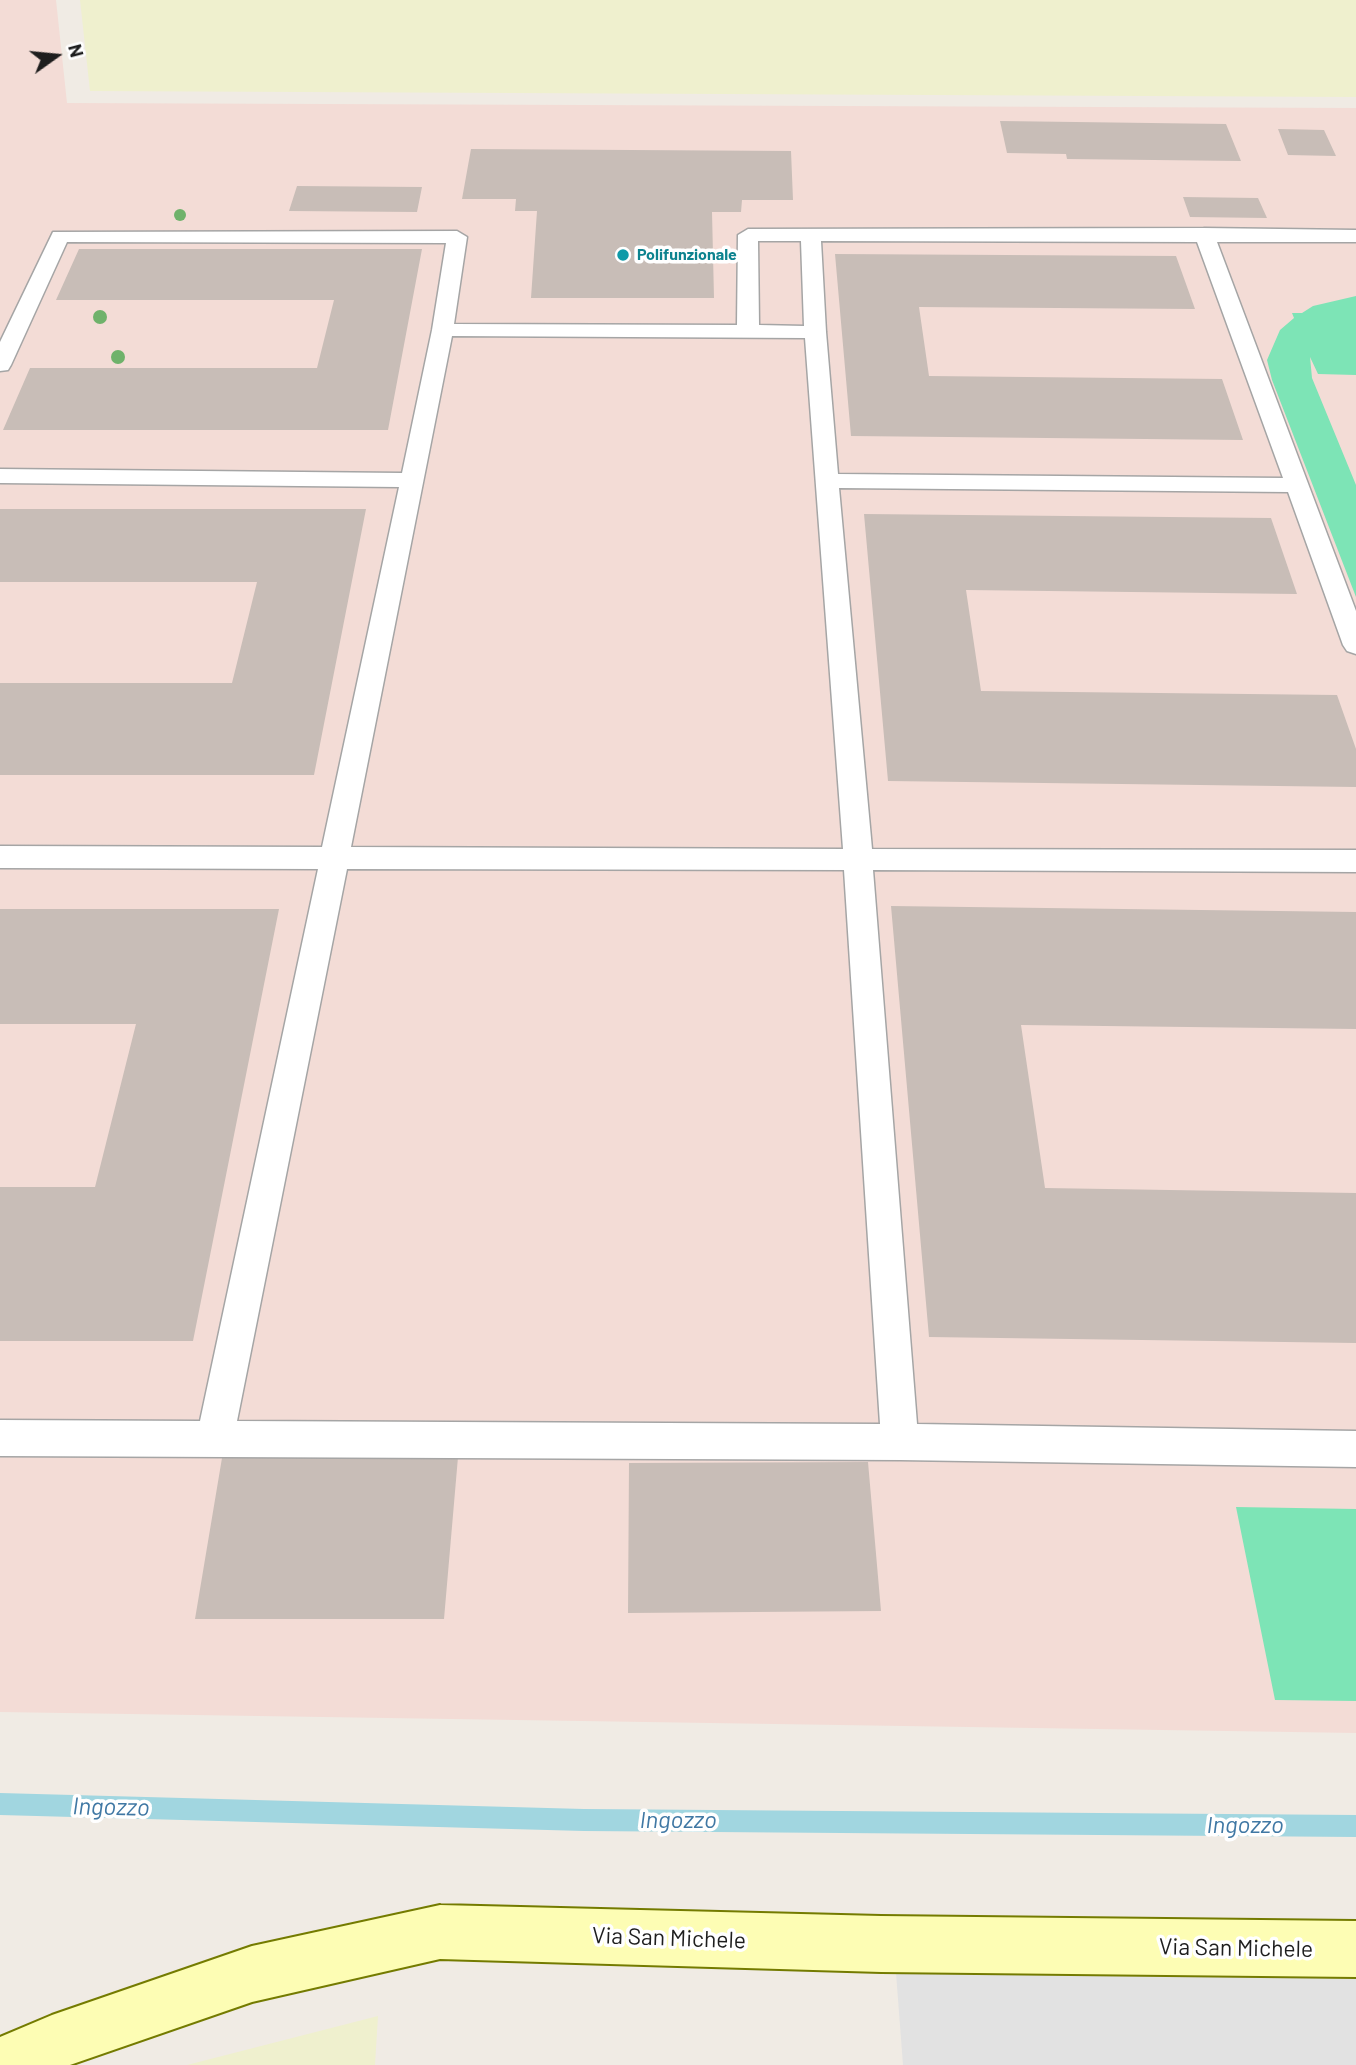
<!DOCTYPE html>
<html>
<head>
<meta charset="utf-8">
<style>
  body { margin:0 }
  #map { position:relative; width:1356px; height:2065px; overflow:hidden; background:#f0ebe4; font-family:Barlow,sans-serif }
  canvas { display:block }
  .north { position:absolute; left:21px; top:21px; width:70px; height:70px; -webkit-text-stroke:5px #fff; paint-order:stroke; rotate:75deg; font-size:19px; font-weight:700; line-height:28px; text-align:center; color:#1e1e1e }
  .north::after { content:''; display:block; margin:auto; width:24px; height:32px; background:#1e1e1e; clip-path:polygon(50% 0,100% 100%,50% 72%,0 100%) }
</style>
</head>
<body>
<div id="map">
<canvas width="1356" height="2065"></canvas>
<div class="north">N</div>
</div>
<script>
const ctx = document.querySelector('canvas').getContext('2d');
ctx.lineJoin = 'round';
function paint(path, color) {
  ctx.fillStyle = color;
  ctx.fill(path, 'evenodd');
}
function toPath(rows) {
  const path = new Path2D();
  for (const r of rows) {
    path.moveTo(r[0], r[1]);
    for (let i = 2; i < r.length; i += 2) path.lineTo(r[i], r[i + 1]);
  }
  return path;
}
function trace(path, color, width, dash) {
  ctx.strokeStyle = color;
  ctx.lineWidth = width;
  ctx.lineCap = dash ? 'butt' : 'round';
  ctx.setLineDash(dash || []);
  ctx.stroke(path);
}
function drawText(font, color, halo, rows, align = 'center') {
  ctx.font = font + ' Barlow,sans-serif';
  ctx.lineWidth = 7;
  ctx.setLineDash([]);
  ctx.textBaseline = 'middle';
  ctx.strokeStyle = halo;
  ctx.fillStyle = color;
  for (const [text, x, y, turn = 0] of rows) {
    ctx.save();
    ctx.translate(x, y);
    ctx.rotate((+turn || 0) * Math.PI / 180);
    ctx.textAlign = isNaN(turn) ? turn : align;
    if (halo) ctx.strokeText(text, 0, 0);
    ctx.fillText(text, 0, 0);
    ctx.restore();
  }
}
const military = toPath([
  [0,0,56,0,67,103,1356,108,1356,1733,0,1712]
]);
const farmland = toPath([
  [80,0,1356,0,1356,97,90,91],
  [378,2016,375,2065,187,2065]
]);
const pitch = toPath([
  [1356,296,1356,375,1318,374,1310,357,1312,378,1356,485,1356,597,1272,380,1267,360,1280,330,1294,318,1292,313,1302,313,1313,306],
  [1236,1507,1356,1509,1356,1701,1275,1700]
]);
const parking = toPath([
  [1356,1972,1356,2065,903,2065,896,1973]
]);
const stream = toPath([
  [0,1793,584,1809,1356,1815,1356,1837,584,1831,0,1815,0,1793]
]);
const building = toPath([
  [1000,121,1226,124,1241,161,1067,159,1066,154,1007,153],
  [1278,129,1324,130,1336,156,1288,155],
  [471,149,791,151,793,200,742,200,741,212,712,212,714,298,531,298,537,211,515,211,516,199,462,199],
  [297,186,422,187,417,212,289,211],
  [1183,197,1258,198,1267,218,1190,217],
  [79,249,422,249,388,430,3,430,30,368,317,368,334,300,56,300],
  [835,254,1176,256,1195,309,919,307,929,376,1222,379,1243,440,851,436],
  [0,509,366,509,314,775,0,775,0,683,232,683,257,582,0,582],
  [864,514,1271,518,1297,594,966,590,981,691,1337,695,1356,749,1356,787,888,781],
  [891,906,1356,912,1356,1029,1021,1025,1045,1188,1356,1193,1356,1343,929,1337],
  [0,909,279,909,193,1341,0,1341,0,1187,95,1187,136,1024,0,1024],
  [458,1457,444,1619,195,1619,222,1458],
  [868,1462,881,1611,628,1613,629,1463]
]);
const lane = toPath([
  [1204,228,1356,230,1356,242,1217,242,1356,611,1356,654,1347,651,1343,645,1288,492,839,488,872,849,1356,850,1356,872,873,870,917,1424,1356,1431,1356,1467,900,1460,0,1456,0,1420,200,1421,318,869,0,868,0,846,322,847,399,487,0,483,0,469,402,473,432,330,446,243,67,242,11,365,8,370,0,371,0,342,53,232,457,231,467,237,454,324,737,325,738,235,748,229,1204,228],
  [758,241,801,241,804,326,759,325,758,241],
  [821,241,1197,242,1283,478,838,474,826,332,821,241],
  [452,336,805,338,843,849,351,847,452,336],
  [347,869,844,870,880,1424,237,1421,347,869]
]);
const secondary = toPath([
  [440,1905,881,1916,1356,1921,1356,1977,881,1972,440,1959,252,2002,70,2065,0,2065,0,2037,52,2015,252,1946,440,1905]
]);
const trees = [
  [180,215,6],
  [100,317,7],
  [118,357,7]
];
const markers = [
  [623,255,7,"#0f9aa8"]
];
const farCulturenames = [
  ["Polifunzionale",637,255]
];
const nearStreetnames = [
  ["Via San Michele",669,1938,2],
  ["Via San Michele",1236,1948,1]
];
const nearWaternames = [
  ["Ingozzo",111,1807,1],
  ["Ingozzo",678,1820],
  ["Ingozzo",1245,1825]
];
paint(military, '#f3dcd6');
paint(farmland, '#eff0ce');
paint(pitch, '#7de4b6');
paint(parking, '#e2e2e2');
paint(stream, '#a1d6e0');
paint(building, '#c8bdb7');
trace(lane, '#a5a5a5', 3);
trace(secondary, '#747b00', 4);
paint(lane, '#fff');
paint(secondary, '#fdfdb4');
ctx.fillStyle = '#6fb26b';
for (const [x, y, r] of trees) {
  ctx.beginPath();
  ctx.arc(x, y, r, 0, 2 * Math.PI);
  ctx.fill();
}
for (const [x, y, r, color] of markers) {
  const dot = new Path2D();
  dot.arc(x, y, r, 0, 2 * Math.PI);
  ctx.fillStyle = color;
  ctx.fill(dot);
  trace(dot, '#fff', 2.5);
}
drawText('bold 16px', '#0d838f', '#fff', farCulturenames, 'left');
drawText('23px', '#1e1e1e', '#fff', nearStreetnames);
drawText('italic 24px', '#4078a4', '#fff', nearWaternames);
</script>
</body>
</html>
